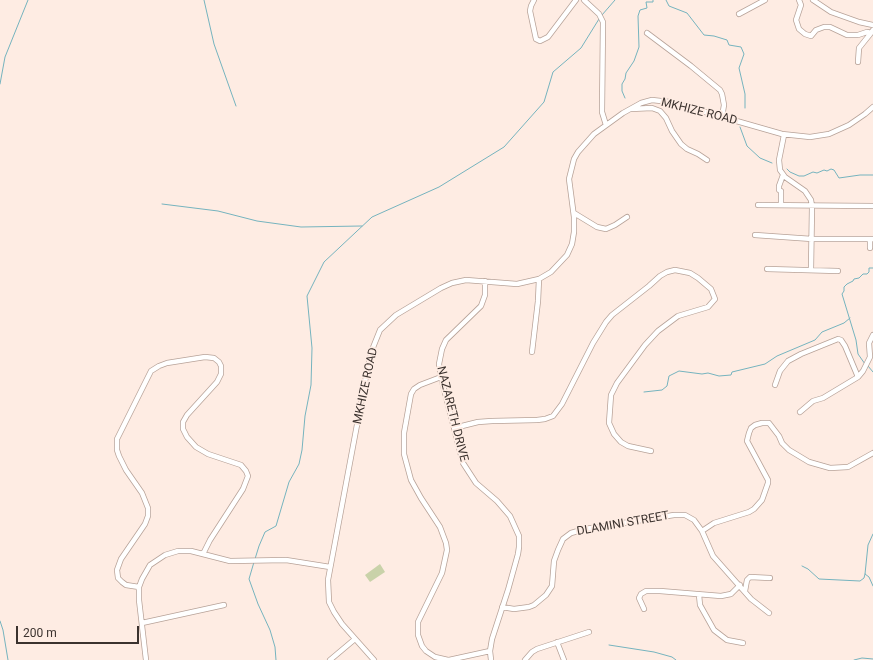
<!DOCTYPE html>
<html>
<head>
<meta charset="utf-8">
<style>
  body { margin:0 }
  #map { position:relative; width:873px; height:660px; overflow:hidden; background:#feece3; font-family:Roboto,sans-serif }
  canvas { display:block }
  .scale { position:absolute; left:16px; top:626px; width:123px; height:18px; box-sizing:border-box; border:2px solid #3b322e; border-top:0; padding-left:5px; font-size:12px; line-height:14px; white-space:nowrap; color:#3b322e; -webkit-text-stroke:3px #feece3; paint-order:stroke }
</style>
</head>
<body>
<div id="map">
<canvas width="873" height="660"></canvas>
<div class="scale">200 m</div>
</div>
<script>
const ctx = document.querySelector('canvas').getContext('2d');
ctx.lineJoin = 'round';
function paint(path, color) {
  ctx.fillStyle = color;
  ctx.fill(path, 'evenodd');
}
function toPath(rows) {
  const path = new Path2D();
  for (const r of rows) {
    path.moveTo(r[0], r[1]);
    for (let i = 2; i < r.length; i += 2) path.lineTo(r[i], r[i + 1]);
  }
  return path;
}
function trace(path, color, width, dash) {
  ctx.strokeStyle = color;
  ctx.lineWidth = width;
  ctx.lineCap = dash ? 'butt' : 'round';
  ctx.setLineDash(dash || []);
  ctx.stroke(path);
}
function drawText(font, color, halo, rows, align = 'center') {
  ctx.font = font + ' Roboto,sans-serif';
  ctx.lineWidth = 3.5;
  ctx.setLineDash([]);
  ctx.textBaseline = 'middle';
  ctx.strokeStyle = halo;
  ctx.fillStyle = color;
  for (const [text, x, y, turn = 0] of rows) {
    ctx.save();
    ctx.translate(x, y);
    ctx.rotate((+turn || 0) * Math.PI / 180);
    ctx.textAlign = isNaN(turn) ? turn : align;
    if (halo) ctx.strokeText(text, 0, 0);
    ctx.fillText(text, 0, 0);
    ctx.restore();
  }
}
const green = toPath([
  [380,564,385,572,370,582,365,575]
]);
const stream = toPath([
  [204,0,214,44,236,106],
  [666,0,669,6,687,13,704,35,714,36,727,40,729,45,741,47,744,54,739,68,745,94,745,108],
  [602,15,615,0],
  [0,84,5,57,28,0],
  [625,98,622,91,622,84,625,79,626,73,634,61,639,47,638,16,640,10,647,8,646,2,653,2,653,0],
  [740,127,747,146,760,158,772,163],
  [787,169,790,172,799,176,804,176,813,172,817,173,824,170,827,171,831,169,834,170,839,178,860,175,873,175],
  [162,204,218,211,257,221,301,227,362,226],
  [865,364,858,354,856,340,842,294,844,291,844,287,847,284,853,281,854,279,859,278,863,274,867,274,869,272,869,268,873,268],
  [868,366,873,372],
  [644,392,662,390,667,386,669,376,679,371,702,374,708,373,719,376,731,375,732,372,765,364,777,356,815,340,822,332,844,323,850,318],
  [873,534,868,545,865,574,869,577,873,586],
  [255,559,259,546,265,532,276,526,289,482,299,464,302,450,305,416,311,385,312,348,307,296,324,262,372,217,439,187,504,147,544,102,553,72,581,48,599,19],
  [254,562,249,579,258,604,270,630,275,647,276,660],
  [802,566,808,569,819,579,860,581,864,578,865,574],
  [0,621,3,630,8,660],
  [609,645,654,652,672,657,676,660],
  [854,660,862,658,873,659]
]);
const minor = toPath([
  [534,0,531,6,530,11,536,39,540,41,548,37,576,0],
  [584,0,599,14,603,22,602,112,606,125],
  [799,0,801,5,796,20,799,29,805,34,811,36,816,30,824,27,830,27,847,35,858,35,867,32,871,33,873,30],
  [813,0,831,12,859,22,873,25],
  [739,14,765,0],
  [647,33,691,66,720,90,722,94,724,105,722,117],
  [858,62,859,48,871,33],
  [631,109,652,108,660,111,666,118,672,131,681,144,687,149,698,154,707,160],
  [784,135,779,160,780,170,785,177,805,191,811,200,812,206,811,270],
  [758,205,873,206],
  [781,205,781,191,779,190,779,186,783,175],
  [574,213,597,227,606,229,615,225,627,217],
  [755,235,812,239,873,239],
  [870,240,870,248],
  [767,269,838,271],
  [485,281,485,295,481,306,446,340,442,349,439,364,441,377,463,463,476,483,497,501,510,516,519,536,519,547,518,554,508,590,492,639,490,651,491,660],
  [532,352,538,301,539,279],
  [441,377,420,385,414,389,411,394,404,433,404,454,411,480,421,498,440,527,446,543,447,550,442,573,418,622,418,635,422,646,426,651,435,657,448,660],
  [775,385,780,371,788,361,801,354,838,339,841,340,845,346,858,377],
  [800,412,813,401,823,398,858,377,863,371,870,357,869,343,873,335],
  [454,428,478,422,492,421,537,420,545,419,553,416,562,404,593,343,606,322,612,315,649,286,660,276,667,272,675,270,690,273,698,278,711,289,715,299,708,307,678,316,658,331,645,345,617,383,611,395,609,423,614,434,621,442,628,446,651,451],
  [702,531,714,523,749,512,754,509,762,500,768,483,768,480,747,441,749,433,751,428,755,425,762,423,769,423,779,436,782,443,789,450,809,462,830,468,848,467,873,453],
  [139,587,126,585,122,582,118,578,117,570,121,559,145,524,148,516,148,508,142,493,126,470,119,456,117,450,117,439,151,371,159,366,167,363,205,357,214,358,219,362,221,366,221,374,217,382,187,415,183,422,183,429,187,437,196,447,208,454,241,465,246,471,248,476,243,489,210,540,203,554],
  [745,591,747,580,750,577,770,578],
  [699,595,700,605,714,630,727,640,743,643],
  [502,607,514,609,529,607,534,605,546,595,552,586,554,561,558,550,563,539,571,533,585,529,674,515,685,515,694,520,702,531,713,556,751,599,769,613],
  [644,609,639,598,641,594,646,591,660,591,721,596,731,594,740,585],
  [142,623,224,605],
  [557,642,564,660],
  [146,660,139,600,139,587,142,579,150,565,165,555,178,551,191,551,230,561,286,560,330,567],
  [330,660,355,639],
  [374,660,342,624,334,612,329,602,328,580,368,366,372,350,380,330,396,315,441,288,452,283,466,280,517,284,539,279,551,272,567,255,572,244,574,232,574,217,569,179,574,159,578,152,594,134,623,113,641,103,652,100,670,102,782,134,810,137,829,134,849,125,865,114,873,107],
  [449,660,490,651],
  [525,660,532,652,537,649,589,632]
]);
const streetNames = [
  ["MKHIZE ROAD",699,112,14],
  ["MKHIZE ROAD",366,386,-78],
  ["NAZARETH DRIVE",452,414,76],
  ["DLAMINI STREET",623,524,-10]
];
paint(green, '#c9d2a9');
trace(stream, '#75b3be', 1);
trace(minor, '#b7a298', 6);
trace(minor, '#fff', 4.5);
drawText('12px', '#3b322e', '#feece3', streetNames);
</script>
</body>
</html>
